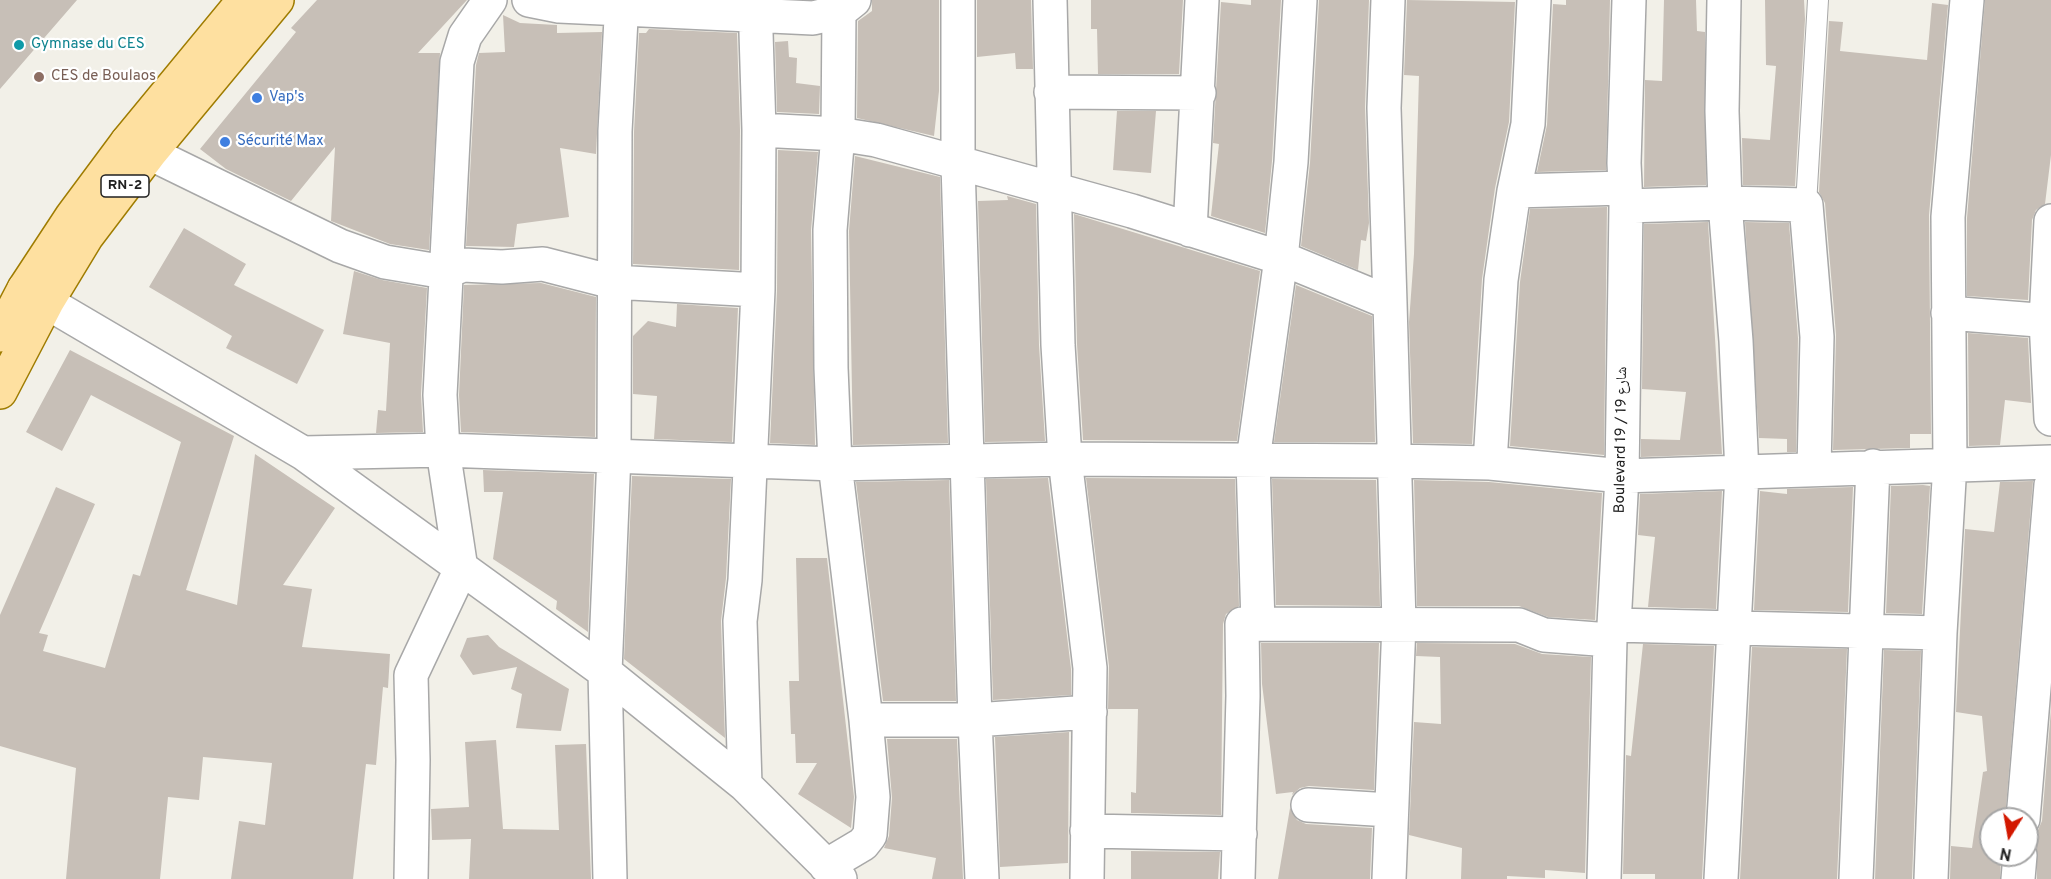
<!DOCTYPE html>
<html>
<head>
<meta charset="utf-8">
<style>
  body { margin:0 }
  #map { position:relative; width:2051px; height:879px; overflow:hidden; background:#f2f0e8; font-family:Overpass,sans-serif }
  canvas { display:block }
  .north { position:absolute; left:1979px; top:807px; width:60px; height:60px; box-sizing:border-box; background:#fff; border:2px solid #a6a6a6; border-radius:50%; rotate:191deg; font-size:16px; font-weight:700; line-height:24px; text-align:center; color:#212121 }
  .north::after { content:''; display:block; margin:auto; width:21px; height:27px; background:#d31800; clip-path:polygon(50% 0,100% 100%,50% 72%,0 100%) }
</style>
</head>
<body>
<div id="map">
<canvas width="2051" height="879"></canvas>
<div class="north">N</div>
</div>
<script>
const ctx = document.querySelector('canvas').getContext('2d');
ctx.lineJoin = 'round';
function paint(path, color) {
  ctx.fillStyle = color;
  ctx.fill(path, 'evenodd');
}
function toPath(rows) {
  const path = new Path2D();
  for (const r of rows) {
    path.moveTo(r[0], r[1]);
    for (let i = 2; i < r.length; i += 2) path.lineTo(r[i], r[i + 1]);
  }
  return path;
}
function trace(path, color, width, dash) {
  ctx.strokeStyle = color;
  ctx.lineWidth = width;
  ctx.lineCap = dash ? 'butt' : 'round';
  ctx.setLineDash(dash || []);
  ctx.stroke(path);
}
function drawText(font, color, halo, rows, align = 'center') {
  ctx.font = font + ' Overpass,"Noto Naskh Arabic",sans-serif';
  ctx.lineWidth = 4.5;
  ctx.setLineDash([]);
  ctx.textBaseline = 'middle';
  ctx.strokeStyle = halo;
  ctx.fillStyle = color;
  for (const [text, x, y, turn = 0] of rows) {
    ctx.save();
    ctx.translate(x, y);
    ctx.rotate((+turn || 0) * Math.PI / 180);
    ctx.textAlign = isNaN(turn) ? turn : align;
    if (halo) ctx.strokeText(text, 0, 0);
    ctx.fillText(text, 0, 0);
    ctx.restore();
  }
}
const building = toPath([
  [0,0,77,0,0,89],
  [317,0,467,0,418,53,440,53,429,250,390,244,331,221,335,147,291,201,226,169,200,149,296,32,291,28],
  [872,0,939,0,939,91,934,136,857,118,858,21,872,11],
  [977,0,1031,0,1033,69,1016,69,1015,53,977,57],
  [1091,0,1183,0,1179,74,1098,74,1097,29,1091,29],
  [1251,0,1281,0,1272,161,1265,233,1211,216,1219,144,1213,143,1221,2,1251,5],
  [1319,0,1369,0,1365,107,1369,223,1366,241,1361,240,1358,270,1301,246,1310,163],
  [1407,0,1515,2,1509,122,1495,188,1482,279,1472,444,1413,443,1409,322,1414,254,1419,76,1404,75],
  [1566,0,1610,0,1606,170,1537,172,1547,125,1553,4,1566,5],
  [1664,0,1696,0,1697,31,1705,32,1706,185,1644,187,1645,80,1662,81],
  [1765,0,1804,0,1805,19,1795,186,1743,185,1742,138,1770,140,1776,66,1766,65],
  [1985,0,2051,0,2051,155,2045,204,2036,210,2032,220,2028,300,1967,296,1967,218],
  [1932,3,1948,5,1929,215,1931,434,1910,434,1910,448,1833,450,1836,335,1825,203,1819,192,1829,21,1843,22,1840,51,1927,60],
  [503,15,520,23,557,25,557,33,602,32,596,154,560,148,569,217,517,224,514,247,466,246,476,65,479,53,505,52],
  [649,29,737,33,740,130,739,270,633,264,634,132,639,33,646,33],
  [788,41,789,57,797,58,796,83,820,86,819,114,777,112,775,42],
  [1117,111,1156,111,1151,173,1113,170],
  [778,150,818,152,811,230,815,445,770,443,777,291],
  [855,156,940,177,948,443,853,445,849,231],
  [1007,196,1036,204,1039,345,1045,441,985,442,978,201,1008,200],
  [1607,207,1604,455,1510,446,1520,282,1530,209],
  [1074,214,1260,271,1237,441,1083,440,1077,344],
  [1708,222,1722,454,1641,457,1641,439,1680,440,1686,392,1642,389,1644,224],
  [1745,222,1789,223,1798,338,1796,452,1787,452,1787,439,1759,438],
  [184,228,246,264,234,285,324,330,297,384,226,348,232,336,149,287],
  [354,271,382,280,427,288,421,394,423,432,376,433,378,410,386,411,390,343,343,334],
  [541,283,596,297,595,437,461,432,459,395,464,285],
  [1296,285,1372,316,1375,442,1274,442],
  [677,304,738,308,732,442,654,439,657,396,633,394,633,336,648,321,676,327],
  [1968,333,2028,338,2031,403,2005,400,2000,445,1969,446],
  [70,350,234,436,186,590,237,605,255,454,335,508,283,585,312,589,302,647,390,654,388,688,383,687,376,765,366,764,353,879,231,879,239,821,265,825,272,763,203,757,199,800,168,797,160,879,66,879,76,768,0,746,0,615,56,487,95,504,39,633,48,635,43,651,105,668,133,574,140,576,181,442,91,395,62,451,26,432],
  [483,470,594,474,588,632,556,609,557,601,493,559,503,492,484,492],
  [632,476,731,479,726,578,721,621,725,738,624,659],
  [1048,478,1071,669,1071,695,993,700,986,479],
  [1086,478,1235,479,1239,606,1226,614,1223,624,1221,815,1131,813,1131,792,1136,793,1138,709,1108,709,1109,666],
  [1272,479,1376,480,1380,606,1276,605],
  [949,480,956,701,883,701,856,482],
  [1414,480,1489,482,1602,493,1595,620,1548,617,1519,606,1417,606],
  [2033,481,2005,819,1991,819,1991,855,2001,855,2000,879,1950,879,1951,846,1972,848,1983,772,1987,771,1982,716,1956,712,1965,529,1994,532,2000,482],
  [1923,485,1930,486,1922,614,1886,613,1891,486],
  [1853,487,1848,612,1754,610,1760,491,1787,494,1787,489],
  [1722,491,1716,609,1648,607,1655,537,1638,535,1640,494],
  [796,558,827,558,854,797,851,828,798,794,817,763,796,763,795,734,791,734,789,681,799,681],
  [488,635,499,647,569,689,561,731,516,728,522,694,511,689,517,667,473,675,460,656,467,638],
  [1261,643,1379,643,1374,790,1309,786,1300,788,1292,795,1293,792,1276,794,1262,684],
  [1417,643,1515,644,1542,654,1591,657,1585,873,1545,870,1545,878,1507,876,1507,879,1461,879,1462,848,1409,835,1414,722,1441,724,1440,657,1416,656],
  [1643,644,1714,646,1702,879,1655,879,1655,874,1623,874,1626,755,1631,756],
  [1752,647,1847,649,1837,879,1740,879],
  [1884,650,1921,651,1912,879,1875,879],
  [2051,709,2051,879,2037,879,2037,848,2027,837,2038,830,2042,821],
  [1069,732,1068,863,1000,867,995,737],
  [887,739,957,739,963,879,932,879,936,858,884,848,889,836,892,798],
  [496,740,503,829,559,830,555,745,586,744,591,879,469,879,471,839,432,840,431,809,469,807,465,742],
  [1290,808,1297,820,1306,824,1372,828,1370,879,1278,879],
  [1131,851,1220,852,1218,879,1131,879]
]);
const service = toPath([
  [1806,205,1818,0]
]);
const minor = toPath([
  [529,0,559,6,813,18,839,12,854,0],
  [958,0,958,164,975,720,982,879],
  [1050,0,1058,345,1065,459,1090,668,1087,879],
  [1388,0,1384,108,1390,303],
  [1051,92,1199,93],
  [759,130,838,134,876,140,1132,211,1281,258,1390,303,1399,623,1389,879],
  [127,142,340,246,385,262,445,272,463,265,502,267,543,264,613,282,758,290],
  [1514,191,1625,188],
  [1626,206,1725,203,1806,205,1817,337,1814,468],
  [2051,221,2046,321,2051,419],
  [1190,230,1202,0],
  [24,289,303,453,605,672,745,785,840,879],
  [1948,313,2051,321],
  [303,453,443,450,835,464,1065,459,1394,461,1490,463,1622,476,2051,462],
  [1490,463,1501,280,1514,191,1528,124,1534,0],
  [1258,624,1253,460,1281,258,1291,162,1300,0],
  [1614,625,1940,633],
  [866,720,975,720,1090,712],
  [745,785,740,621,745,580,758,290,759,130,755,0],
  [1308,805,1390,810],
  [2023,819,2051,485],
  [1087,831,1240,834],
  [826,866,863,844,870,835,873,797,866,720,835,464,831,368,830,230,838,134,839,12],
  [411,879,413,760,411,675,461,569,443,450,440,395,457,62,465,36,490,0],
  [610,879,605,672,614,455,615,131,622,0],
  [1238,879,1243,696,1242,624,1519,625,1544,635,1610,640],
  [1604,879,1610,640,1614,625,1622,476,1626,206,1624,163,1629,0],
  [1721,879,1742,473,1736,341,1725,203,1722,111,1724,0],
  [1856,879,1873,466],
  [1931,879,1940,633,1950,463,1948,217,1967,0],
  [2018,879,2020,855]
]);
const primary = toPath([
  [0,335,24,289,72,216,127,142,244,0],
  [0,392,47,302,87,236,150,153,277,0]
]);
const markers = [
  [19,45,6,"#0f9aa8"],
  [39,77,6,"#8d6e63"],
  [257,98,6,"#3f7fe0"],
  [225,142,6,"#3f7fe0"]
];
const shields = [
  [125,186,48]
];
const shieldNames = [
  ["RN-2",125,186]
];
const cultureNames = [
  ["Gymnase du CES",31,45]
];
const educationNames = [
  ["CES de Boulaos",51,77]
];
const shopNames = [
  ["Vap's",269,98],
  ["Sécurité Max",237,142]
];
const streetNames = [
  ["Boulevard 19 / شارع 19",1622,440,-89]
];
paint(building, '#c7bfb7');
trace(service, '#a8a8a8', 22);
trace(minor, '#a8a8a8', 36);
trace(primary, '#9f7c00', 36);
trace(service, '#fff', 20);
trace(minor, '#fff', 33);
trace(primary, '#fee0a0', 33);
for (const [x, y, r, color] of markers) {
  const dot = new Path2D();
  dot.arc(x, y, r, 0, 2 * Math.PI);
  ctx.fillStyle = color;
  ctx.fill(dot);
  trace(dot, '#fff', 2);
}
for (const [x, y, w] of shields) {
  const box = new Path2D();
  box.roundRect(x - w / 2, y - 11, w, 22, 4.5);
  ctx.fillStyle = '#fff';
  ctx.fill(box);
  trace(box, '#212121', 1.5);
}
drawText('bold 14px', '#212121', null, shieldNames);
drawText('15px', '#0d838f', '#fff', cultureNames, 'left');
drawText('15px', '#785e54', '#fff', educationNames, 'left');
drawText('15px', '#366cbe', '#fff', shopNames, 'left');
drawText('15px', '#212121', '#fff', streetNames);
</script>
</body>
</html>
